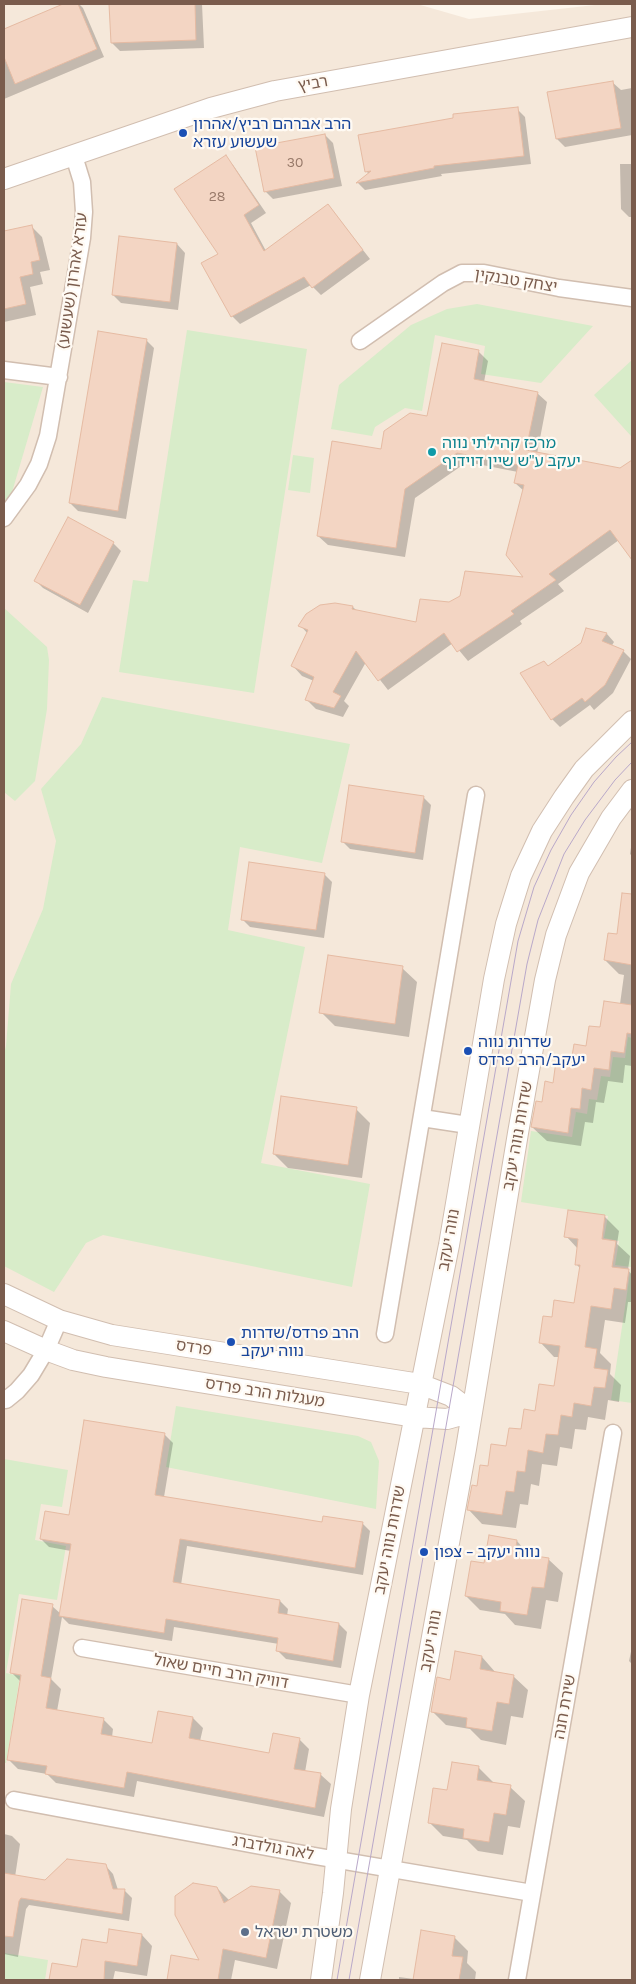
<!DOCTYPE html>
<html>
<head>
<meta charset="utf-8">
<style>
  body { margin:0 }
  #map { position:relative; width:636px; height:1984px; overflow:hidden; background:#fdf6ec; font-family:Karla,sans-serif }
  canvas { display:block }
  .frame { position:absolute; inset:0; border:5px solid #7a5c4d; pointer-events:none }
</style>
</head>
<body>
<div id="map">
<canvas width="636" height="1984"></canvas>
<div class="frame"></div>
</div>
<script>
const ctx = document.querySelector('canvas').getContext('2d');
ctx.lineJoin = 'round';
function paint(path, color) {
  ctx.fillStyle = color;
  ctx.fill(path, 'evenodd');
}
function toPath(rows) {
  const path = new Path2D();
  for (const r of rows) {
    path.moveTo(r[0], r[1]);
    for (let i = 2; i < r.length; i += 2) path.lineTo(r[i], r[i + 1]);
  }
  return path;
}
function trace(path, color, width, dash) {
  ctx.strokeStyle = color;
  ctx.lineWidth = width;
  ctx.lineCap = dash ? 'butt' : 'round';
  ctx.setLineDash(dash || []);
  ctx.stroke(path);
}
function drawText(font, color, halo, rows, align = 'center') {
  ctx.font = font + ' Karla,"Noto Sans Hebrew",sans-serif';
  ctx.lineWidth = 4.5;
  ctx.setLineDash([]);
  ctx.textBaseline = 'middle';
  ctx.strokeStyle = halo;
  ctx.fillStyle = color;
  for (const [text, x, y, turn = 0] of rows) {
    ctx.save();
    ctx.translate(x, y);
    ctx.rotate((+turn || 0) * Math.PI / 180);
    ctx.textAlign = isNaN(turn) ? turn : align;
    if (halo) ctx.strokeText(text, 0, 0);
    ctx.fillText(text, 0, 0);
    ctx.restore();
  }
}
const residential = toPath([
  [4,4,417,4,469,19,604,4,632,4,632,1980,4,1980]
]);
const green = toPath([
  [477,304,593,326,541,383,481,374,485,346,435,335,422,411,405,408,375,427,372,436,331,429,339,385,411,325,447,309],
  [187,330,307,349,254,693,119,672,133,580,148,582],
  [632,360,632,436,631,436,594,395],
  [4,382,43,387,10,499,4,507],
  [293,455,314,458,310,493,288,490],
  [4,608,47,647,49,660,47,709,35,781,15,801,4,792],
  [102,697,350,744,322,863,240,847,228,930,305,947,261,1163,370,1184,352,1287,103,1235,86,1243,54,1292,4,1266,4,1054,6,1046,11,984,43,909,56,841,41,789,81,744],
  [628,1037,632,1038,632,1403,611,1400,631,1267,615,1265,619,1241,604,1238,608,1216,521,1202,531,1131,572,1137,576,1112,587,1114,589,1099,597,1100,601,1076,610,1077,613,1057,625,1058],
  [176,1406,358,1436,371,1442,379,1461,376,1509,166,1467],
  [4,1459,68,1470,62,1507,41,1504,35,1540,66,1546,57,1600,19,1594,6,1673,20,1676,6,1763,4,1763],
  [4,1953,48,1960,45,1980,4,1980]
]);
const shadow = toPath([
  [66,4,79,4,83,8,104,57,4,99,4,29],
  [111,4,202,4,204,48,120,51,112,43],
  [612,82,621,90,632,88,632,135,565,147,557,139],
  [517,109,525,117,531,164,441,174,442,176,365,190,358,183,369,174,367,172,360,136],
  [325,135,333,143,342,186,273,199,265,191],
  [225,157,233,165,266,213,251,223,266,251,328,205,370,259,321,295,311,285,240,324,232,316,220,254],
  [620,164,632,164,632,217,629,217,621,209],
  [32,227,42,237,50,270,40,272,43,284,30,287,36,315,4,322,4,233],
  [177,244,185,253,178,310,121,303,113,295],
  [146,340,154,348,126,519,78,511,70,503],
  [478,351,488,361,484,382,537,393,547,402,537,454,621,470,632,461,632,558,619,540,558,584,564,591,520,621,522,624,468,661,453,643,388,690,366,662,344,701,349,706,343,717,316,709,306,699,314,681,302,676,293,666,308,634,300,625,353,607,357,611,417,623,449,603,525,579,524,491,515,483,518,472,467,462,415,498,405,557,328,545,318,536,382,451,428,418],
  [113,543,121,551,88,613,43,588,35,580],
  [587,630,607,634,614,642,611,647,623,651,631,659,613,693,594,710,590,705,560,727,552,719,549,667,582,643],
  [423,797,431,805,423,860,350,849,342,841],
  [632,841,632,856,630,854],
  [324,874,332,882,324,938,250,927,242,919],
  [620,918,632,920,632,1066,625,1065,623,1083,608,1081,604,1103,596,1102,593,1123,585,1122,581,1146,547,1141,532,1127,543,1104,554,1084,587,1047,620,1004,624,975,619,974,605,960,618,935],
  [402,968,417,982,409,1037,335,1026,321,1012],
  [356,1109,370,1123,362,1178,288,1168,274,1154],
  [569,1211,605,1217,619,1231,617,1244,630,1256,628,1270,632,1275,632,1302,628,1302,625,1323,605,1320,600,1353,611,1364,610,1374,621,1385,619,1402,608,1400,605,1420,588,1417,586,1430,575,1429,572,1449,560,1447,557,1466,542,1464,539,1486,531,1484,528,1505,520,1504,516,1528,482,1524,468,1509,478,1487,489,1467,522,1431,555,1388,560,1357,554,1357,540,1342,553,1319,575,1305,581,1269,576,1264,578,1249,566,1236],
  [85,1421,165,1435,173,1443,164,1497,323,1523,362,1523,370,1531,363,1575,187,1546,181,1585,280,1601,288,1609,287,1616,339,1624,347,1632,341,1668,286,1659,278,1651,279,1644,174,1627,172,1641,69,1624,62,1617,51,1679,61,1689,57,1711,103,1719,113,1729,112,1737,153,1745,159,1712,193,1718,203,1728,200,1741,270,1754,299,1739,309,1749,305,1772,321,1775,331,1784,324,1817,137,1781,134,1797,56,1783,47,1774,18,1769,8,1759,21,1682,11,1672,52,1606,61,1614,71,1551,49,1547,41,1539,70,1517],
  [517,1541,530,1556,548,1559,563,1573,558,1602,546,1600,541,1629,515,1625,505,1614,480,1610,466,1596,485,1565],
  [632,1647,632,1664,629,1661],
  [482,1657,496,1673,513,1676,528,1690,523,1718,511,1716,506,1745,481,1740,470,1729,446,1725,432,1711,451,1681],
  [479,1768,493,1782,492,1784,510,1787,525,1801,520,1828,508,1826,503,1855,478,1851,467,1840,443,1836,429,1822,448,1792],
  [4,1834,12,1836,20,1844,15,1877,46,1881,105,1865,113,1874,118,1890,124,1890,132,1898,129,1921,29,1905,26,1909,18,1957,4,1954],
  [217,1888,229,1900,279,1891,291,1903,277,1969,235,1960,231,1980,168,1980,172,1957,201,1961],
  [142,1935,152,1946,147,1976,115,1971,113,1980,50,1980,53,1964,78,1968,108,1944],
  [454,1937,468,1951,467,1963,476,1972,475,1980,399,1980,399,1977,414,1979]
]);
const building = toPath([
  [63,4,78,4,97,49,15,84,4,57,4,29,63,4],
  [109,4,195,4,196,40,111,43,109,4],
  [613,81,621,128,556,139,547,92,613,81],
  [518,107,524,156,434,166,434,168,356,183,371,171,365,172,358,135,453,118,453,114,518,107],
  [325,134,334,178,264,192,255,147,325,134],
  [226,155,259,205,244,215,264,251,328,204,363,250,312,288,304,277,231,317,201,263,218,254,174,189,226,155],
  [32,225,40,260,31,262,33,274,20,277,26,304,4,309,4,231,32,225],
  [119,236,177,243,170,302,112,295,119,236],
  [98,331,147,339,118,511,69,503,98,331],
  [442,343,479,350,474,379,538,392,526,450,620,468,632,460,632,560,610,530,549,574,556,580,511,611,514,614,457,652,444,633,378,681,356,651,333,692,341,696,334,708,305,700,314,677,291,666,308,630,298,626,306,614,320,605,335,603,353,606,352,609,416,622,420,599,449,602,460,596,465,571,523,577,506,555,524,485,514,483,518,465,457,453,405,489,396,548,317,536,332,441,381,449,384,431,410,413,427,416,442,343],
  [68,517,114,542,80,605,34,581,68,517],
  [586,628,607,633,602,641,624,650,605,685,585,702,582,698,551,720,520,673,544,661,548,666,581,643,586,628],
  [349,785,424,796,415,853,341,842,349,785],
  [249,862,325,873,316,930,241,920,249,862],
  [622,893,632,894,632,965,604,960,608,933,617,934,622,893],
  [328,955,403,966,395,1024,319,1013,328,955],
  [604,1001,632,1005,632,1034,627,1033,624,1053,611,1051,609,1070,594,1068,591,1090,582,1088,580,1109,571,1108,568,1133,531,1127,536,1101,542,1102,545,1081,553,1083,556,1061,571,1063,574,1044,586,1046,589,1026,600,1027,604,1001],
  [281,1096,357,1107,348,1165,273,1154,281,1096],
  [568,1210,605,1215,602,1239,616,1241,612,1267,629,1269,626,1290,614,1288,611,1309,591,1306,585,1347,597,1349,594,1368,608,1370,605,1388,594,1387,591,1406,574,1403,572,1417,561,1415,558,1435,546,1434,543,1453,528,1450,525,1472,517,1471,514,1492,506,1491,502,1515,467,1510,472,1485,477,1486,480,1465,488,1466,491,1444,506,1446,509,1428,521,1429,524,1409,535,1411,539,1384,554,1386,560,1346,539,1343,543,1316,552,1317,554,1300,574,1303,580,1265,575,1265,578,1239,564,1237,568,1210],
  [84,1420,165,1433,155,1495,322,1522,323,1516,363,1522,355,1568,180,1539,173,1582,280,1600,278,1613,339,1623,333,1661,276,1651,278,1638,166,1619,164,1633,59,1616,71,1544,40,1539,45,1511,69,1515,84,1420],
  [489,1535,517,1540,515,1553,549,1558,544,1588,532,1587,527,1615,500,1611,501,1602,465,1596,471,1561,484,1563,489,1535],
  [22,1599,53,1604,41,1676,51,1678,46,1708,104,1718,101,1734,152,1743,158,1711,193,1717,189,1738,269,1753,273,1733,300,1738,294,1769,321,1773,315,1808,127,1772,124,1788,45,1774,47,1766,7,1760,21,1675,10,1673,22,1599],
  [455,1651,482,1656,480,1669,514,1675,509,1704,497,1702,492,1731,466,1727,467,1718,431,1712,437,1677,450,1680,455,1651],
  [452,1762,479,1766,477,1780,511,1785,506,1815,494,1813,489,1842,463,1838,464,1829,428,1823,433,1788,447,1790,452,1762],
  [67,1859,106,1864,113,1889,125,1889,122,1914,21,1898,19,1901,13,1937,4,1936,4,1873,45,1880,67,1859],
  [193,1883,217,1887,224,1903,251,1886,280,1890,266,1958,223,1949,218,1980,167,1980,171,1955,199,1960,175,1915,175,1896,193,1883],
  [109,1929,142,1934,137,1966,105,1961,104,1980,49,1980,52,1963,77,1967,82,1939,107,1943,109,1929],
  [421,1930,455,1936,452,1956,463,1957,459,1980,413,1980,421,1930]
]);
const minor = toPath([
  [360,341,443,283,462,273,484,273,559,288,632,298],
  [4,370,59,377],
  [4,518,28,485,39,464,48,436,82,238,84,212,82,182,74,156],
  [422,1118,468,1125],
  [385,1334,476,795],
  [4,1398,6,1400,17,1391,31,1375,46,1350,59,1320],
  [82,1648,359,1695],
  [14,1800,309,1855,532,1893],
  [517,1980,613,1433]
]);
const tertiary = toPath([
  [4,179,211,108,275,91,632,27],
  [4,1294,59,1320,112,1335,420,1384,451,1396,472,1412],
  [4,1331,46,1350,73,1360,106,1367,414,1417,447,1419,472,1412],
  [321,1980,333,1893,341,1809,359,1695,449,1245,494,979,506,924,521,876,542,831,564,797,584,769,632,721],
  [370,1980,466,1449,518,1133,545,980,556,935,579,873,611,818,632,790]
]);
const tram = toPath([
  [337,1980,518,941,534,887,551,850,571,815,594,782,616,757,632,742],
  [349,1980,527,964,538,920,564,854,585,820,615,780,632,762]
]);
const markers = [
  [183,133,5,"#1a4fb4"],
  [432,452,5,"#0f9aa8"],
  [468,1051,5,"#1a4fb4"],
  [231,1342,5,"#1a4fb4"],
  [424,1552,5,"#1a4fb4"],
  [245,1932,5,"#5c6f8a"]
];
const numberNames = [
  ["30",295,163],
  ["28",217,197]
];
const streetNames = [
  ["רביץ",313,84,-10],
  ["עזרא אהרון (שעשוע)",73,281,-82],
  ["יצחק טבנקין",516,281,9],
  ["שדרות נווה יעקב",518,1136,-80],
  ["נווה יעקב",449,1240,-80],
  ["פרדס",194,1348,9],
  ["מעגלות הרב פרדס",265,1393,9],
  ["שדרות נווה יעקב",390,1540,-79],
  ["נווה יעקב",431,1641,-80],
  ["דוויק הרב חיים שאול",221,1672,10],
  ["שירת חנה",565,1707,-80],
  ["לאה גולדברג",273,1848,10]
];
const transitNames = [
  ["הרב אברהם רביץ/אהרון",193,124],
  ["שעשוע עזרא",193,142],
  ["שדרות נווה",478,1042],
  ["יעקב/הרב פרדס",478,1060],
  ["הרב פרדס/שדרות",241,1333],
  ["נווה יעקב",241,1351],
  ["נווה יעקב – צפון",434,1552]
];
const cultureNames = [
  ["מרכז קהילתי נווה",442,443],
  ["יעקב ע\"ש שיין דוידוף",442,461]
];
const serviceNames = [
  ["משטרת ישראל",255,1932]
];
paint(residential, '#f5e8da');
paint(green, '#d8ecc9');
paint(shadow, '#0003');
paint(building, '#f3d5c3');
trace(building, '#e6bba3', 1);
trace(minor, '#d1beb0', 19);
trace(tertiary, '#d1beb0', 22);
trace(minor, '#fff', 16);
trace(tertiary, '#fff', 20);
trace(tram, '#b9a8c9', 1);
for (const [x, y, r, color] of markers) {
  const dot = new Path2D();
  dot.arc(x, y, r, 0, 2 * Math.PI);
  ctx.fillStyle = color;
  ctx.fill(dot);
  trace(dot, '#fffaf3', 2);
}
drawText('14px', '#987a6a', null, numberNames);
drawText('16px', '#7a5c4d', '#fffaf3', streetNames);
drawText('16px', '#164399', '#fffaf3', transitNames, 'left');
drawText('16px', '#0d838f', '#fffaf3', cultureNames, 'left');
drawText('16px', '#4e5e75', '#fffaf3', serviceNames, 'left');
</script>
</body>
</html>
